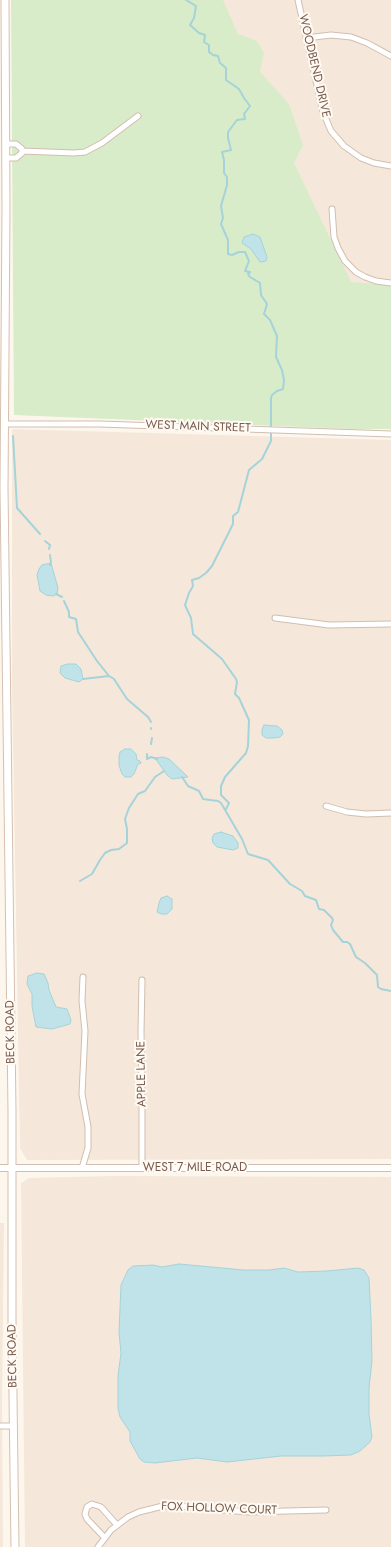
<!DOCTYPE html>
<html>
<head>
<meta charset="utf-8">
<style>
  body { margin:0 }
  canvas { display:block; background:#fdf6ec }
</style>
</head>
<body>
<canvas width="391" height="1547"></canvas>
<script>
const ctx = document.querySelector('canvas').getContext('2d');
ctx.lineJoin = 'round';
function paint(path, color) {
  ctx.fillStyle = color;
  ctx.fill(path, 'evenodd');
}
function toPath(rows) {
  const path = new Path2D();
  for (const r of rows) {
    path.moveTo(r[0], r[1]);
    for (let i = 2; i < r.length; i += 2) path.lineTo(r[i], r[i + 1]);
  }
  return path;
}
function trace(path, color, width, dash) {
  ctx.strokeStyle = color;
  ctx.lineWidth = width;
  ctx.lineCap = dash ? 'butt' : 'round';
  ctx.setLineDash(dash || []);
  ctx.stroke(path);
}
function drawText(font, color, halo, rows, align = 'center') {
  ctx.font = font + ' Jost,sans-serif';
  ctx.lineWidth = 4;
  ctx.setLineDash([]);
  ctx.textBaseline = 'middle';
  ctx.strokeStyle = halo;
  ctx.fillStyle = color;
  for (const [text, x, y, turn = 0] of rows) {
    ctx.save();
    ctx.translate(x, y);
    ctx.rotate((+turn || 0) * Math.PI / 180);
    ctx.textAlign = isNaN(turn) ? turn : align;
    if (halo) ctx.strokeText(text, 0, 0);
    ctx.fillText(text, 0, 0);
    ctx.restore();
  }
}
const residential = toPath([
  [19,0,391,0,391,423],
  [12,429,391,440,391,1159,27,1160,20,1148,12,683],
  [114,1176,391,1177,391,1547,25,1547,21,1183,29,1178],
  [0,1223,4,1223,2,1405,3,1547,0,1547]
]);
const green = toPath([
  [11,0,223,0,238,34,257,41,264,53,260,72,289,104,303,145,294,163,351,282,391,285,391,429,351,429,14,415]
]);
const water = toPath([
  [253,234,260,237,267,257,266,261,260,262,251,249,242,243,244,237,253,234],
  [51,563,58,588,57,594,53,596,46,595,40,591,37,575,39,569,42,565,51,563],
  [68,664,76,664,81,669,83,679,79,682,65,678,60,673,61,666,68,664],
  [264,725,277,726,282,730,283,734,280,737,274,738,266,738,262,735,262,730,264,725],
  [125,749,131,749,136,754,137,760,140,761,141,763,138,764,134,774,131,777,125,777,122,774,119,765,119,757,120,752,125,749],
  [163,757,169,759,188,777,172,779,167,775,155,758,163,757],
  [221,832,233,836,238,843,238,848,233,850,217,847,213,843,212,838,214,834,221,832],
  [167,896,172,899,172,909,167,914,161,914,157,912,159,903,161,898,167,896],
  [37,973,44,974,48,983,49,990,56,1007,67,1009,71,1020,70,1024,52,1029,36,1027,32,1006,32,994,27,984,28,976,37,973],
  [179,1264,244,1270,269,1270,284,1268,298,1272,327,1271,358,1268,364,1270,369,1278,371,1319,372,1361,369,1388,369,1414,372,1437,370,1442,360,1451,351,1455,323,1456,281,1456,227,1462,197,1458,155,1463,144,1462,140,1459,130,1441,130,1432,120,1417,118,1408,118,1376,121,1353,119,1333,121,1285,128,1270,133,1266,153,1265,162,1267,179,1264]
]);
const stream = toPath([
  [186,0,196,6,194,18,190,25,199,33,205,35,204,42,209,45,209,52,213,55,218,56,220,63,226,68,226,80,239,89,244,98,250,106,244,114,245,119,237,120,228,132,228,138,231,150,222,152,224,160,224,173,227,177,227,185,221,206,223,218,221,224,228,240,228,254,232,255,239,252,245,252,249,261,245,271,250,272,248,274,250,277,260,283,261,295,267,304,264,314,270,320,277,336,276,357,282,370,284,380,283,389,277,391,272,395,271,398,271,441,262,459,249,470,238,512,233,516,233,524,212,566,206,573,199,578,192,580,193,586,189,593,185,605,191,618,193,634,222,659,236,679,237,682,235,694,239,698,249,720,248,746,246,753,225,777,221,786,221,795,229,803,226,809],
  [13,436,17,508,40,534],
  [45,541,50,545,49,549],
  [50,565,51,563,50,555],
  [56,594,62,597],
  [64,601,69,612,69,617,76,619,78,632,97,661,109,676,114,679,127,699,148,717,151,722],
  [83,679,109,676],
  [151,729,151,728],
  [151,744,152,738],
  [147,754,147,759,151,757,157,759],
  [182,777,188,786,199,791,203,799,218,801,221,803,242,839,248,854,268,860,290,884,302,891,305,896,316,900,319,909,324,910,332,918,333,920,331,925,333,930,343,942,347,942,350,944,356,957,365,963,377,975,378,987,381,989,391,991],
  [80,881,92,874,100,860,105,853,111,850,119,849,127,843,127,829,125,819,129,808,138,794,145,791,155,777,164,771]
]);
const minor = toPath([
  [298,0,323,112,331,131,344,146,361,158,374,163,391,166],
  [306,38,331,35,351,37,367,43,391,56],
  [22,151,74,153,85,152,102,143,138,116],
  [6,158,16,158,22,153,22,149,16,144,6,144],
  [332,209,334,237,338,248,345,261,356,272,365,277,376,281,391,283],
  [4,424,100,424,391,434],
  [275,618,329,625,391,624],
  [326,806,347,812,366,814,391,813],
  [142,980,141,1032,142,1095,142,1168],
  [82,1168,88,1148,88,1127,82,1094,85,1031,82,1001,83,977],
  [0,1426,14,1426],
  [105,1538,87,1519,85,1514,87,1507,92,1504,101,1507,117,1525],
  [98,1547,111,1530,128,1517,139,1512,163,1506,177,1506,248,1512,326,1510]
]);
const tertiary = toPath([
  [0,1168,391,1168]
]);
const secondary = toPath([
  [5,0,6,209,4,488,12,1111,12,1320,15,1547]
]);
const streetNames = [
  ["WOODBEND DRIVE",314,66,77],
  ["WEST MAIN STREET",198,427,2],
  ["BECK ROAD",11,1032,-91],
  ["APPLE LANE",142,1074,-91],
  ["WEST 7 MILE ROAD",195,1168],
  ["BECK ROAD",13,1356,-91],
  ["FOX HOLLOW COURT",219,1509,2]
];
paint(residential, '#f5e8da');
paint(green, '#d8ecc9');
paint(water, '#bfe3e8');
trace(water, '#a5d3da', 1);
trace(stream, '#a5d3da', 2);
trace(minor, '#d1beb0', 7);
trace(tertiary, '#d1beb0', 8);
trace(secondary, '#d6c0b0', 9);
trace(minor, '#fff', 5);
trace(tertiary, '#fff', 6);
trace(secondary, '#fff', 7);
drawText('12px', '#7a5c4d', '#fffaf3', streetNames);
</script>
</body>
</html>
